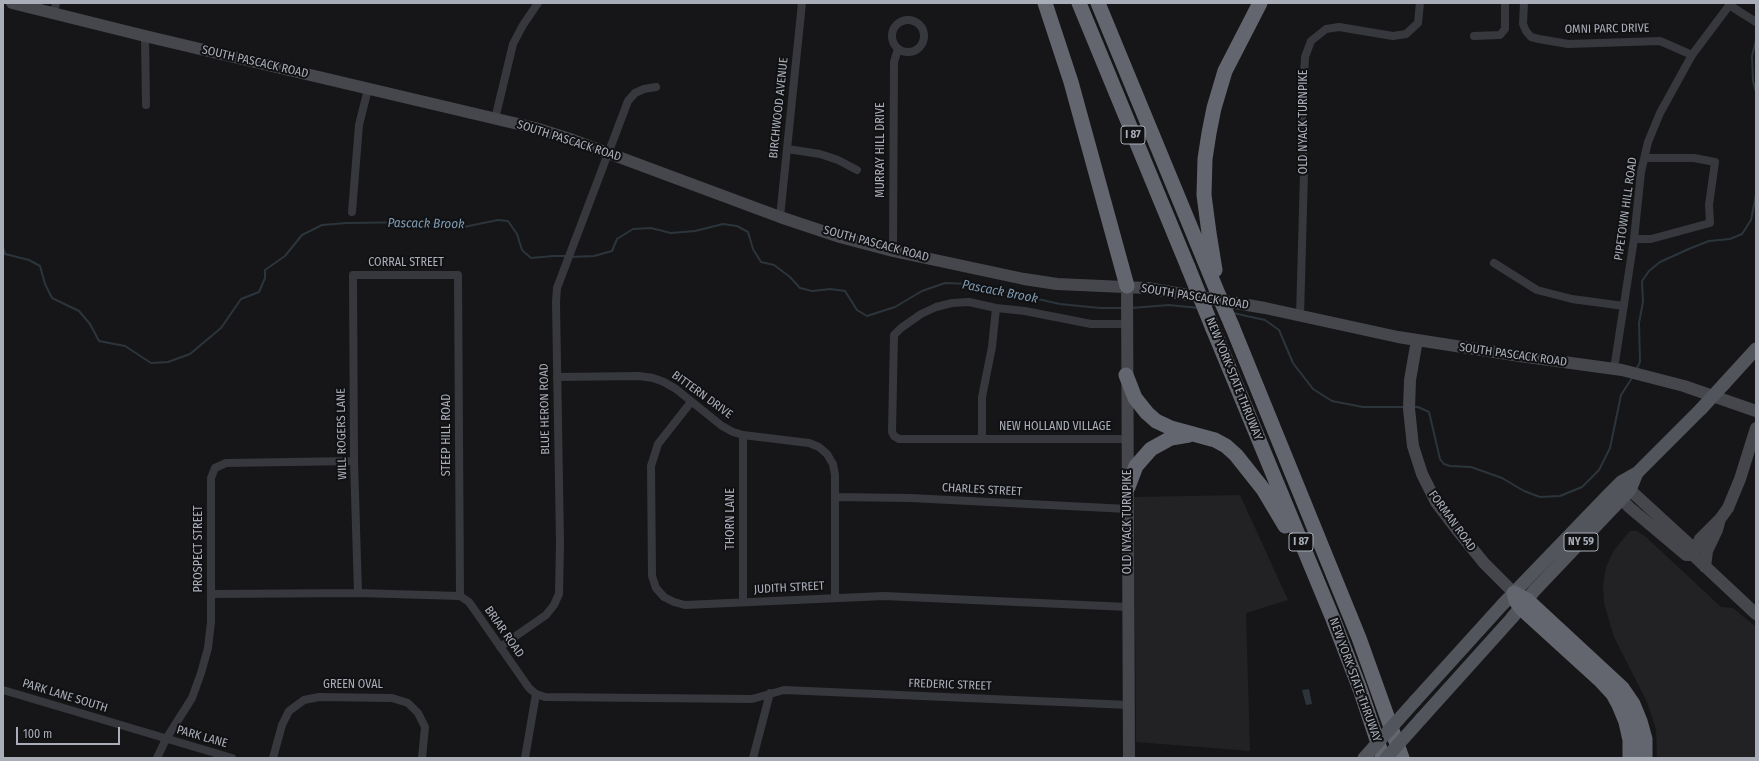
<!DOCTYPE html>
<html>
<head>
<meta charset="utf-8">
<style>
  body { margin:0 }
  #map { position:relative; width:1759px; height:761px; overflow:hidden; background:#161618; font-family:"Fira Sans Condensed",sans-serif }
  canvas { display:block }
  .frame { position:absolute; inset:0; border:4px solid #a8adb8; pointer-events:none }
  .scale { position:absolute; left:16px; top:727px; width:104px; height:18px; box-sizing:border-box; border:2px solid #a8adb8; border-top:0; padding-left:5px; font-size:12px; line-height:14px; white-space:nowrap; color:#a8adb8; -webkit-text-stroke:3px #111113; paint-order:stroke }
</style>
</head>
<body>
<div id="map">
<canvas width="1759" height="761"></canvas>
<div class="frame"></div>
<div class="scale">100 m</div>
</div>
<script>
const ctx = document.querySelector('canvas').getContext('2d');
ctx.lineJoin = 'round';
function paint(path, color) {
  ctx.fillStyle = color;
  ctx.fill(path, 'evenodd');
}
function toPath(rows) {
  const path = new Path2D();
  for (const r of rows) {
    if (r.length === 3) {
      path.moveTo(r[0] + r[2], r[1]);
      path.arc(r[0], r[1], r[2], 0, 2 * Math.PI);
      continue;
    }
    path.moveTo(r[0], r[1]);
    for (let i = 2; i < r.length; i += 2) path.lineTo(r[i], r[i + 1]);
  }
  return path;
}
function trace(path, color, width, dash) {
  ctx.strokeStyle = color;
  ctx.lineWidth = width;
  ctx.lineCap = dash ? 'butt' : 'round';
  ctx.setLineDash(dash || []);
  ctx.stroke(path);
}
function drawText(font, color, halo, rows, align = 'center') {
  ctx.font = font + ' "Fira Sans Condensed",sans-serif';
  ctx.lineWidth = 4;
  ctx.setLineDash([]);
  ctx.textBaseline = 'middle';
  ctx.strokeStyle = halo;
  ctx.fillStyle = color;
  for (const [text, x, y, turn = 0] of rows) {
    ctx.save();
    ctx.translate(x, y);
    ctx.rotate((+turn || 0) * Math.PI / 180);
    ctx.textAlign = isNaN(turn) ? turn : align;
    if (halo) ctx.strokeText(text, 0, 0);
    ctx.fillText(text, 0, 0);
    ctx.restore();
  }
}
const built = toPath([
  [1240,495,1288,600,1246,613,1250,751,1136,742,1134,497],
  [1630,531,1637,531,1646,537,1721,607,1733,608,1756,627,1756,758,1657,758,1656,729,1647,702,1614,637,1604,603,1603,585,1606,567,1614,550]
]);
const water = toPath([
  [1309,689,1312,704,1306,705,1302,690]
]);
const stream = toPath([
  [1756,40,1752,56,1753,81,1756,92],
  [3,247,5,254,29,260,40,266,45,284,52,298,79,311,90,324,99,341,125,346,151,363,168,362,190,354,221,328,241,299,259,292,265,278,265,270,285,256,302,235,322,225,347,223,424,222,459,228,498,220,508,221,517,234,522,250,531,258,553,256,566,256],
  [570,257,594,256,612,251,617,239,633,229,651,228,671,233,695,231,723,224,737,226,748,232,753,249,761,262,774,265,790,277,800,288,812,291,830,289,845,291,857,310,867,316,895,307,922,291,945,283,970,284,1060,304,1100,308,1123,308],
  [1131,308,1169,305,1199,308],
  [1233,313,1265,320,1279,330,1293,363,1313,389,1332,401,1363,407,1406,407],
  [1636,370,1640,362,1639,323,1643,302,1642,281,1649,271,1660,262,1691,248,1709,241,1730,239,1742,234,1751,220,1756,195],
  [1414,407,1418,407,1429,412,1440,459,1444,464,1450,466,1471,467,1502,478,1524,491,1540,497,1560,496,1582,487,1599,470,1610,448,1621,395,1632,378]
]);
const street = toPath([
  [1524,3,1523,24,1526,31,1531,37,1539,39,1568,44,1660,41,1692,55],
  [1729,5,1756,22],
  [54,13,56,3],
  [908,36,16],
  [145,36,146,105],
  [1474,36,1500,35,1505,29,1505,3],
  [495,119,513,44,523,25,538,3],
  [787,149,820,154,838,160,857,170],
  [352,212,359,125,368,89],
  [780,217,802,3],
  [1634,239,1651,239,1710,223,1709,205,1715,162,1694,158,1645,158],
  [893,251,894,62,898,49],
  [1494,263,1537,290,1572,299,1624,306],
  [1300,316,1304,173,1302,115,1305,57,1311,41,1326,29,1339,27,1393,36,1406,34,1418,23,1420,3],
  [1127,324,1091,324,1025,311,996,308,969,302,952,303,936,307,921,314,901,328,894,335,892,432,894,436,899,439,1127,439],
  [1614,369,1634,239,1641,172,1648,142,1660,113,1692,55,1731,3],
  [557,377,639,376,653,378,664,382,676,389,722,426,733,432,743,435,809,443,819,447,827,454,833,464,835,475,835,598],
  [691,402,658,444,651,466,652,576,656,588,664,597,674,602,685,605,884,596,1128,607],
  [743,435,743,602],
  [982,439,982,397,992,347,996,308],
  [835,497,910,498,1128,509],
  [358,593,354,461,353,275,458,275,460,596],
  [211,594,358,593,460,596,469,602,529,688,536,694,545,697,752,699,784,690,1129,705],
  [500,647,546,615,554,605,559,594,560,543,556,302,557,288,628,101,635,93,644,89,656,87],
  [3,690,232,758],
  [157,758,166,739,192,698,201,673,208,648,211,622,211,478,215,468,226,463,354,461],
  [273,758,282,725,289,711,304,700,319,697,392,698,408,703,418,713,425,727,422,758],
  [525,758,536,694],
  [753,758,770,693]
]);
const secondary = toPath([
  [12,3,145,36,535,128,573,140,780,217,840,237,893,251,1024,279,1057,284,1147,288,1265,308,1398,337,1520,356,1622,370,1684,386,1756,411],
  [1127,286,1129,758],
  [1417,340,1410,380,1409,409,1413,446,1422,474,1436,502,1458,531,1484,563,1514,593],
  [1693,555,1686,555,1629,507,1619,496,1616,487,1623,487,1630,490,1690,545,1692,548,1693,555,1756,614],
  [1693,555,1700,539,1720,519,1728,508,1740,479,1756,428],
  [1705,567,1707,551,1717,530,1720,519]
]);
const primary = toPath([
  [1724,384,1756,349],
  [1415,701,1502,605,1609,494,1621,482,1637,473,1701,409],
  [1421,719,1511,619,1534,591,1630,490,1637,473]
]);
const highway = toPath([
  [1045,3,1071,82,1127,286],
  [1079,3,1188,267],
  [1098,3,1219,296],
  [1215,270,1209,233,1204,195,1205,159,1209,133,1214,108,1225,71,1260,3],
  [1232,326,1359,638,1402,758],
  [1213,329,1333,619,1360,689,1383,758],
  [1126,375,1135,398,1147,413,1156,421,1171,428,1215,440,1226,446,1236,455,1263,489,1285,526],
  [1128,487,1136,466,1151,449,1171,438,1189,435],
  [1630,758,1630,740,1626,722,1619,705,1613,694,1600,680,1521,608,1516,601,1514,593,1527,600,1622,688,1633,704,1640,721,1645,739,1645,758]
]);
const primaryBridge = toPath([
  [1701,409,1724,384],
  [1364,758,1415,701],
  [1386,758,1421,719]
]);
const highwayBridge = toPath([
  [1188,267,1213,329],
  [1219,296,1232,326]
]);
const shields = [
  [1133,135,24],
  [1301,542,24],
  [1581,542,34]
];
const shieldNames = [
  ["I 87",1133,135],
  ["I 87",1301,542],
  ["NY 59",1581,542]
];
const streetNames = [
  ["OMNI PARC DRIVE",1607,29,-1],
  ["SOUTH PASCACK ROAD",255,62,13],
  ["BIRCHWOOD AVENUE",779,108,-84],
  ["OLD NYACK TURNPIKE",1304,122,-90],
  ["SOUTH PASCACK ROAD",569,141,18],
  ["MURRAY HILL DRIVE",881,150,-90],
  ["PIPETOWN HILL ROAD",1626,209,-82],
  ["SOUTH PASCACK ROAD",876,244,15],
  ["CORRAL STREET",406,263],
  ["SOUTH PASCACK ROAD",1195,297,9],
  ["SOUTH PASCACK ROAD",1513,355,8],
  ["NEW YORK STATE THRUWAY",1234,379,68],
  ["BITTERN DRIVE",702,395,36],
  ["BLUE HERON ROAD",545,409,-91],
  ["NEW HOLLAND VILLAGE",1055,427],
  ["WILL ROGERS LANE",342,434,-91],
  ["STEEP HILL ROAD",447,435,-90],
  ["CHARLES STREET",982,490,3],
  ["THORN LANE",731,519,-90],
  ["FORMAN ROAD",1452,521,54],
  ["OLD NYACK TURNPIKE",1128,522,-90],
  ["PROSPECT STREET",199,549,-90],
  ["JUDITH STREET",789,588,-3],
  ["BRIAR ROAD",504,632,55],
  ["NEW YORK STATE THRUWAY",1355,680,70],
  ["GREEN OVAL",353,685],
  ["FREDERIC STREET",950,685,2],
  ["PARK LANE SOUTH",65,696,17],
  ["PARK LANE",202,737,16]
];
const waterNames = [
  ["Pascack Brook",426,224,1],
  ["Pascack Brook",1000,292,11]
];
paint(built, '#222225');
paint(water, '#2c353c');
trace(stream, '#2c353c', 2);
trace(street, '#37383d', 8);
trace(secondary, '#45474d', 12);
trace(primary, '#53555c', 13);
trace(highway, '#63666e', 15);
trace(primaryBridge, '#53555c', 13);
trace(highwayBridge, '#63666e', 15);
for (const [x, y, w] of shields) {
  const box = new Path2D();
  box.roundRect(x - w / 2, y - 9, w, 18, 3);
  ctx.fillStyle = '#111113';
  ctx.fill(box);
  trace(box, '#a8adb8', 1);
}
drawText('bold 11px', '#a8adb8', null, shieldNames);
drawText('12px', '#a8adb8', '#111113', streetNames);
drawText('italic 13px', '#7f9bb3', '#111113', waterNames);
</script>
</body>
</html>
